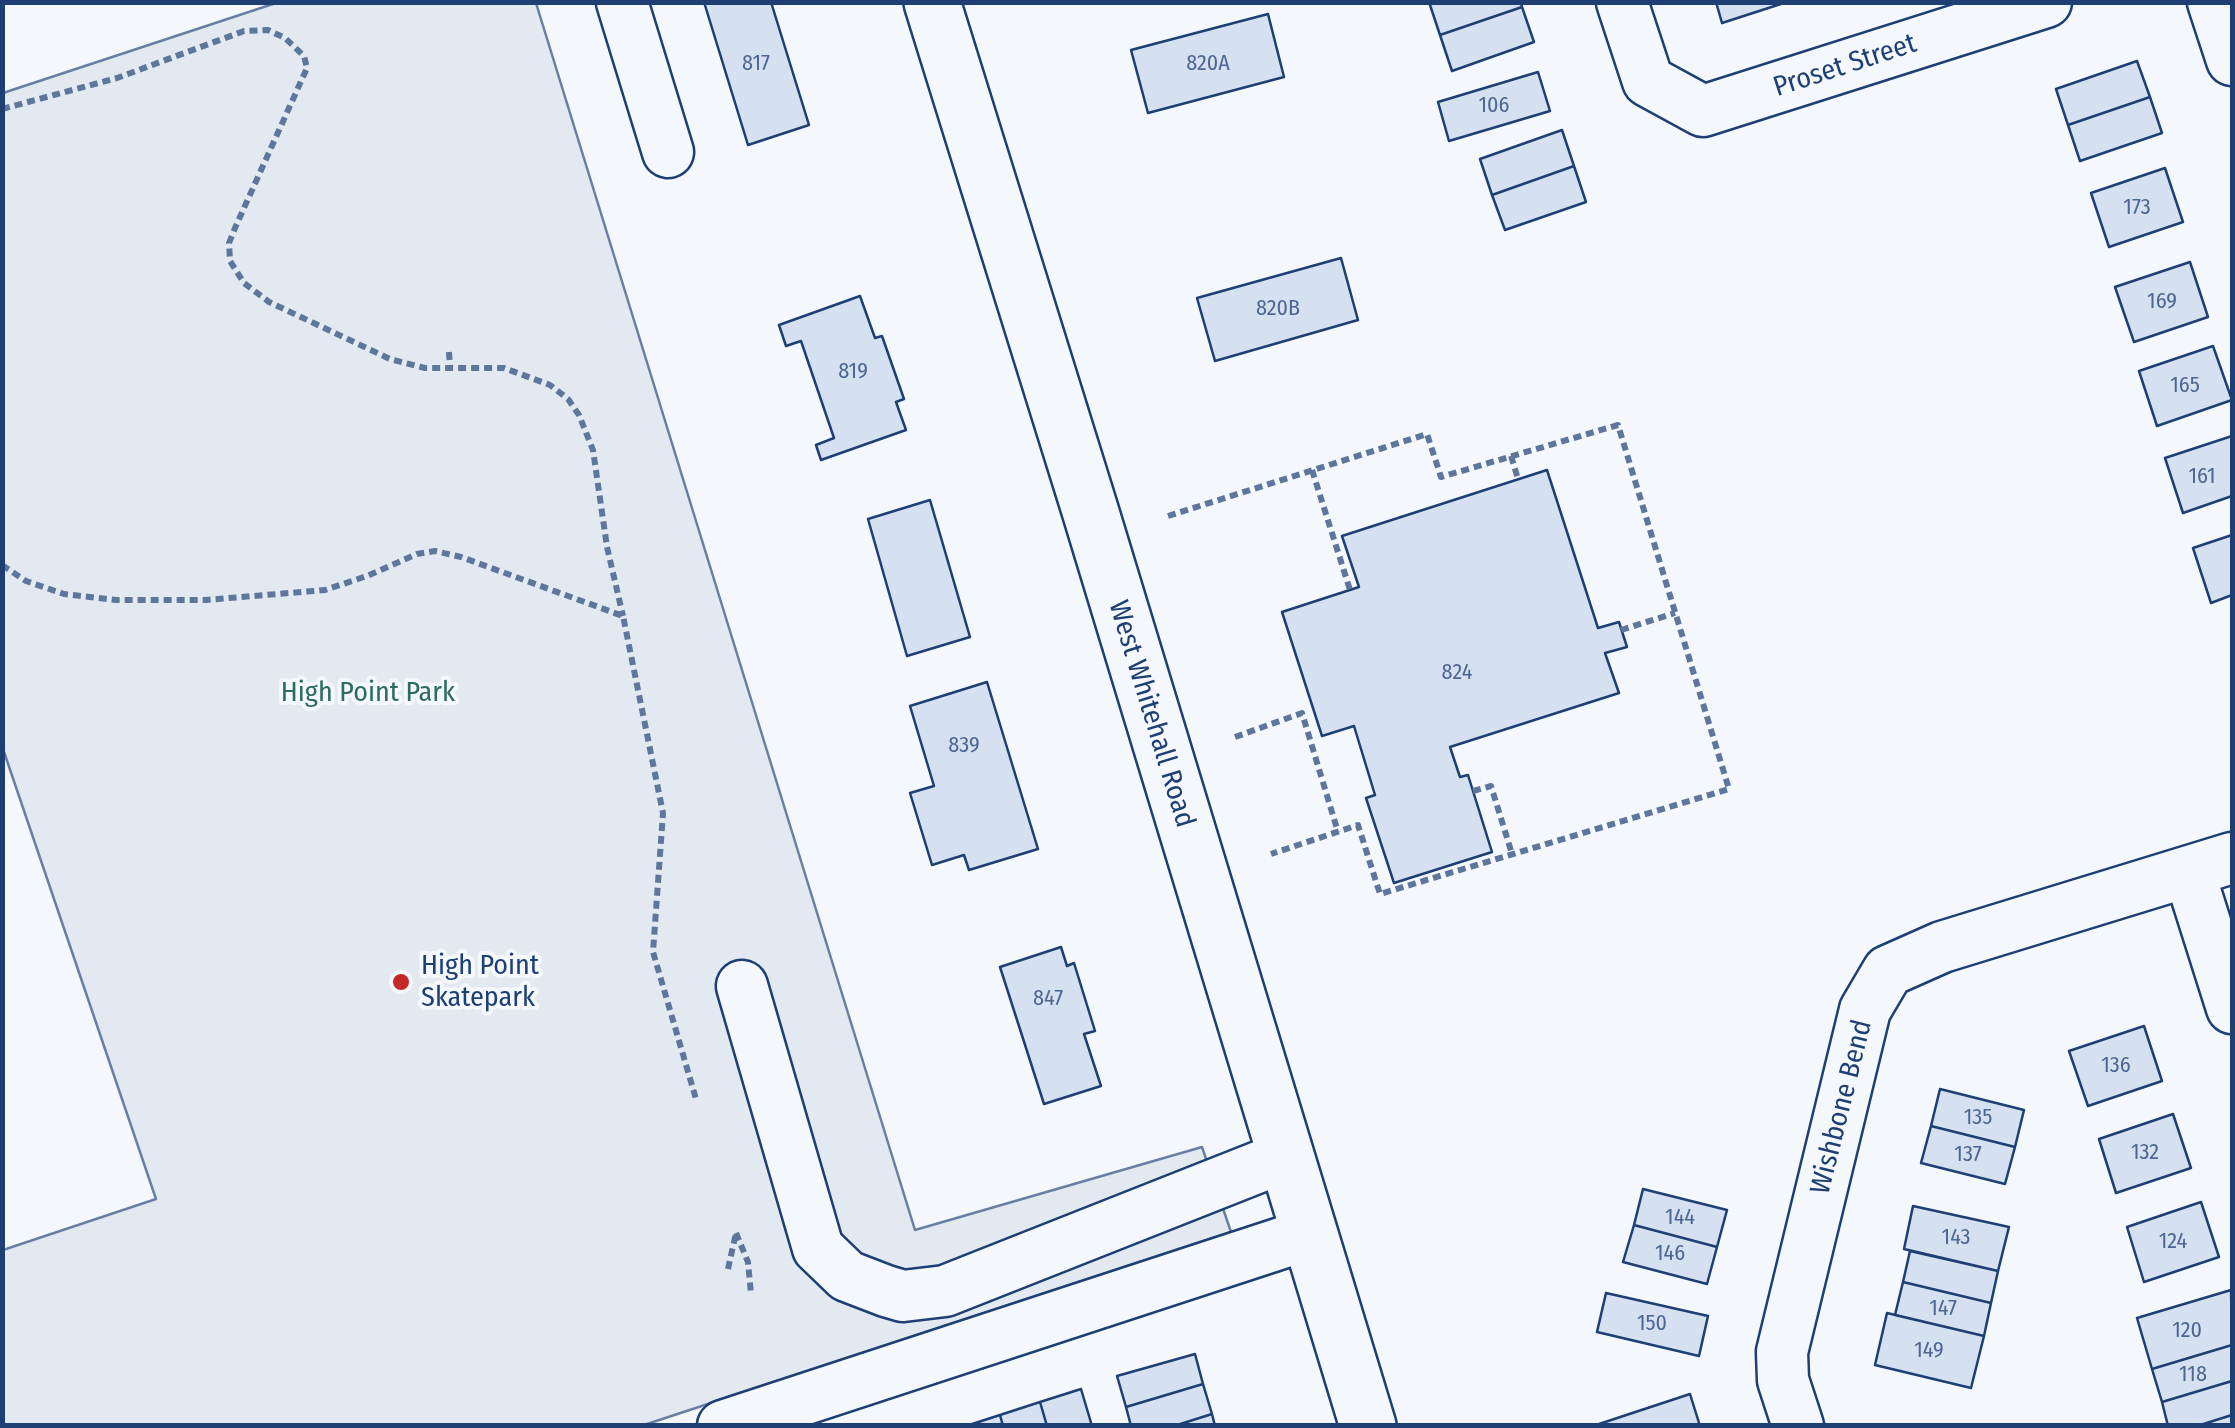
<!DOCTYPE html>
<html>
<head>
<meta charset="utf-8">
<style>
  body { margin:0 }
  #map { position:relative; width:2235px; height:1428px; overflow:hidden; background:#f4f7fb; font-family:"Fira Sans Condensed",sans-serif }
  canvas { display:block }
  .frame { position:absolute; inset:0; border:5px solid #1d3f73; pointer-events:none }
</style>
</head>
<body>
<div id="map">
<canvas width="2235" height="1428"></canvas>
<div class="frame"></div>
</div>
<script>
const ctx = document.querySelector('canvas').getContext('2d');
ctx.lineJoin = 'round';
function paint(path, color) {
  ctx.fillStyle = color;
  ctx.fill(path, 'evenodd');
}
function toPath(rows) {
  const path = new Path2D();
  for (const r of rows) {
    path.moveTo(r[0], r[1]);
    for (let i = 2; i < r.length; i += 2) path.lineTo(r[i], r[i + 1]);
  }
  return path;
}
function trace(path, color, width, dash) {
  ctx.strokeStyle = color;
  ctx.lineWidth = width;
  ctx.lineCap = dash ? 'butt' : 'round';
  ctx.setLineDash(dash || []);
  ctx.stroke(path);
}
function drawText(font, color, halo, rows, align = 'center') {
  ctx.font = font + ' "Fira Sans Condensed",sans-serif';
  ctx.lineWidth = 8;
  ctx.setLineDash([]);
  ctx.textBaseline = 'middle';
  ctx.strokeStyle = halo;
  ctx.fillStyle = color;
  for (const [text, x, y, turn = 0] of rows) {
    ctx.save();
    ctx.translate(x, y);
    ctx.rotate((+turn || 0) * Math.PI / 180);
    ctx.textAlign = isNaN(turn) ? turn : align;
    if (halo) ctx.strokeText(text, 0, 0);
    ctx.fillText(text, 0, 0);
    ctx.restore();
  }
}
const green = toPath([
  [276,3,536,3,915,1230,1202,1147,1231,1232,644,1425,3,1425,3,1250,156,1199,3,749,3,93,276,3]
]);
const building = toPath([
  [704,2,771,2,809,125,748,145,704,2],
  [1429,2,1521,2,1522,7,1440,35,1429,2],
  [1716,2,1787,2,1722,23,1716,2],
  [1522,7,1534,42,1452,71,1440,35,1522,7],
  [1268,14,1284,77,1148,113,1131,50,1268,14],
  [2137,61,2150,97,2068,125,2056,89,2137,61],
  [1538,72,1550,111,1449,141,1438,102,1538,72],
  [2150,97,2162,133,2080,161,2068,125,2150,97],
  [1562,130,1574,166,1492,195,1480,159,1562,130],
  [1574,166,1586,202,1505,230,1492,195,1574,166],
  [2165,168,2183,222,2109,247,2091,193,2165,168],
  [1341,258,1358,320,1215,361,1197,298,1341,258],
  [2190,262,2208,317,2134,342,2115,287,2190,262],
  [860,296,875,338,882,336,904,399,896,402,906,430,821,460,816,445,834,438,801,341,786,346,779,325,860,296],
  [2213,346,2232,400,2157,426,2139,371,2213,346],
  [2232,436,2232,496,2183,513,2165,458,2232,436],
  [1547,470,1598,628,1619,622,1627,647,1605,653,1619,693,1450,747,1460,777,1468,775,1492,852,1394,883,1366,798,1375,795,1354,726,1322,736,1282,612,1359,587,1342,536,1547,470],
  [930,500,970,637,907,656,868,519,930,500],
  [2232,535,2232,595,2211,603,2193,548,2232,535],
  [987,682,1038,849,969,870,964,855,932,865,910,793,934,786,910,706,987,682],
  [1061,947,1067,966,1074,963,1095,1031,1084,1034,1101,1086,1044,1104,1000,967,1061,947],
  [2144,1026,2162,1081,2088,1106,2069,1051,2144,1026],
  [1940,1089,2024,1110,2015,1147,1931,1126,1940,1089],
  [2173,1114,2191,1168,2116,1193,2099,1139,2173,1114],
  [1931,1126,2015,1147,2005,1184,1921,1163,1931,1126],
  [1643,1189,1727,1210,1717,1247,1634,1225,1643,1189],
  [2201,1202,2219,1257,2144,1282,2127,1227,2201,1202],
  [1913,1206,2009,1227,1998,1271,1904,1249,1913,1206],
  [1634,1225,1717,1247,1707,1284,1623,1262,1634,1225],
  [1910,1251,1998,1271,1991,1303,1903,1282,1910,1251],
  [1903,1282,1991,1303,1984,1336,1895,1315,1903,1282],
  [2231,1290,2232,1345,2152,1369,2137,1318,2231,1290],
  [1606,1293,1708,1316,1699,1356,1597,1332,1606,1293],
  [1887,1313,1984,1336,1971,1388,1875,1365,1887,1313],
  [2232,1345,2232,1381,2162,1402,2152,1369,2232,1345],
  [1195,1354,1203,1384,1126,1407,1117,1376,1195,1354],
  [2232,1381,2232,1415,2197,1426,2168,1426,2162,1402,2232,1381],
  [1203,1384,1212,1414,1174,1426,1131,1426,1126,1407,1203,1384],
  [1081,1389,1092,1426,1047,1426,1040,1402,1081,1389],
  [1690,1394,1700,1426,1593,1426,1690,1394],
  [1040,1402,1047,1426,1003,1426,1000,1415,1040,1402],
  [1212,1414,1215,1426,1174,1426,1212,1414],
  [1000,1415,1003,1426,966,1426,1000,1415],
  [2232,1415,2232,1426,2197,1426,2232,1415]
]);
const path = toPath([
  [2,109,117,78,244,31,268,30,285,38,304,56,307,68,235,228,229,243,230,261,244,283,269,302,390,359,425,368,504,368,550,385,568,399,579,415,593,450,607,547,623,616],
  [449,352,450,367],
  [1511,456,1518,479],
  [1312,470,1350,590],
  [1168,516,1427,434,1441,477,1618,425,1729,789,1380,894,1358,825,1271,854],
  [2,565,26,581,64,594,116,600,206,600,325,590,367,576,417,554,435,551,461,557,623,616,663,813,653,952,696,1099],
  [1621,630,1675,613],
  [1235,737,1302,713,1338,832],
  [1473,791,1491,786,1512,854],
  [736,1233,748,1262,751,1294],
  [728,1269,736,1233]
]);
const minor = toPath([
  [622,2,668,152],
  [1622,2,1648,81,1703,111,2046,2],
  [2213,2,2232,60],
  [2189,872,2232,1008],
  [742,986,818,1248,847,1276,886,1291,903,1296,945,1291,1284,1157],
  [723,1426,1309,1234],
  [1798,1426,1783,1380,1782,1352,1865,1010,1888,971,1942,947,2232,858]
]);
const major = toPath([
  [932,2,1090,510,1368,1426]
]);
const markers = [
  [401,982,10,"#c62828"]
];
const numberNames = [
  ["817",756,64],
  ["820A",1208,64],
  ["106",1494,106],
  ["173",2137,208],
  ["169",2162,302],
  ["820B",1278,309],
  ["819",853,372],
  ["165",2185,386],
  ["161",2202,477],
  ["824",1457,673],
  ["839",964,746],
  ["847",1048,999],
  ["136",2116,1066],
  ["135",1978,1118],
  ["132",2145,1153],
  ["137",1968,1155],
  ["144",1680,1218],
  ["143",1956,1238],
  ["124",2173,1242],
  ["146",1670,1254],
  ["147",1943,1309],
  ["150",1652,1324],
  ["120",2187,1331],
  ["149",1929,1351],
  ["118",2193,1375]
];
const streetNames = [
  ["Proset Street",1845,66,-18],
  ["West Whitehall Road",1151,714,73],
  ["Wishbone Bend",1842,1107,-76]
];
const parkNames = [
  ["High Point Park",368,693]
];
const poiNames = [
  ["High Point",421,966],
  ["Skatepark",421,998]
];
paint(green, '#e3e9f0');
trace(green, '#687fa3', 2.5);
paint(building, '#d5e0f0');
trace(building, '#1d3f73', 2.5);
trace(minor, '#1d3f73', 55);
trace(major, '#1d3f73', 60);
trace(path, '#5e769c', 6, [8, 5]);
trace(minor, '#f4f7fb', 50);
trace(major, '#f4f7fb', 55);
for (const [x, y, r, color] of markers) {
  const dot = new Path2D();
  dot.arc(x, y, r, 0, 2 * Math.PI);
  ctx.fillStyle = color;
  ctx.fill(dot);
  trace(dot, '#f4f7fb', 4);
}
drawText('22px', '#4b6792', null, numberNames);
drawText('28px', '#1d3f73', '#f4f7fb', streetNames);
drawText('28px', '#2c6c60', '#f4f7fb', parkNames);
drawText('28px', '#1d3f73', '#f4f7fb', poiNames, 'left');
</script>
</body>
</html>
